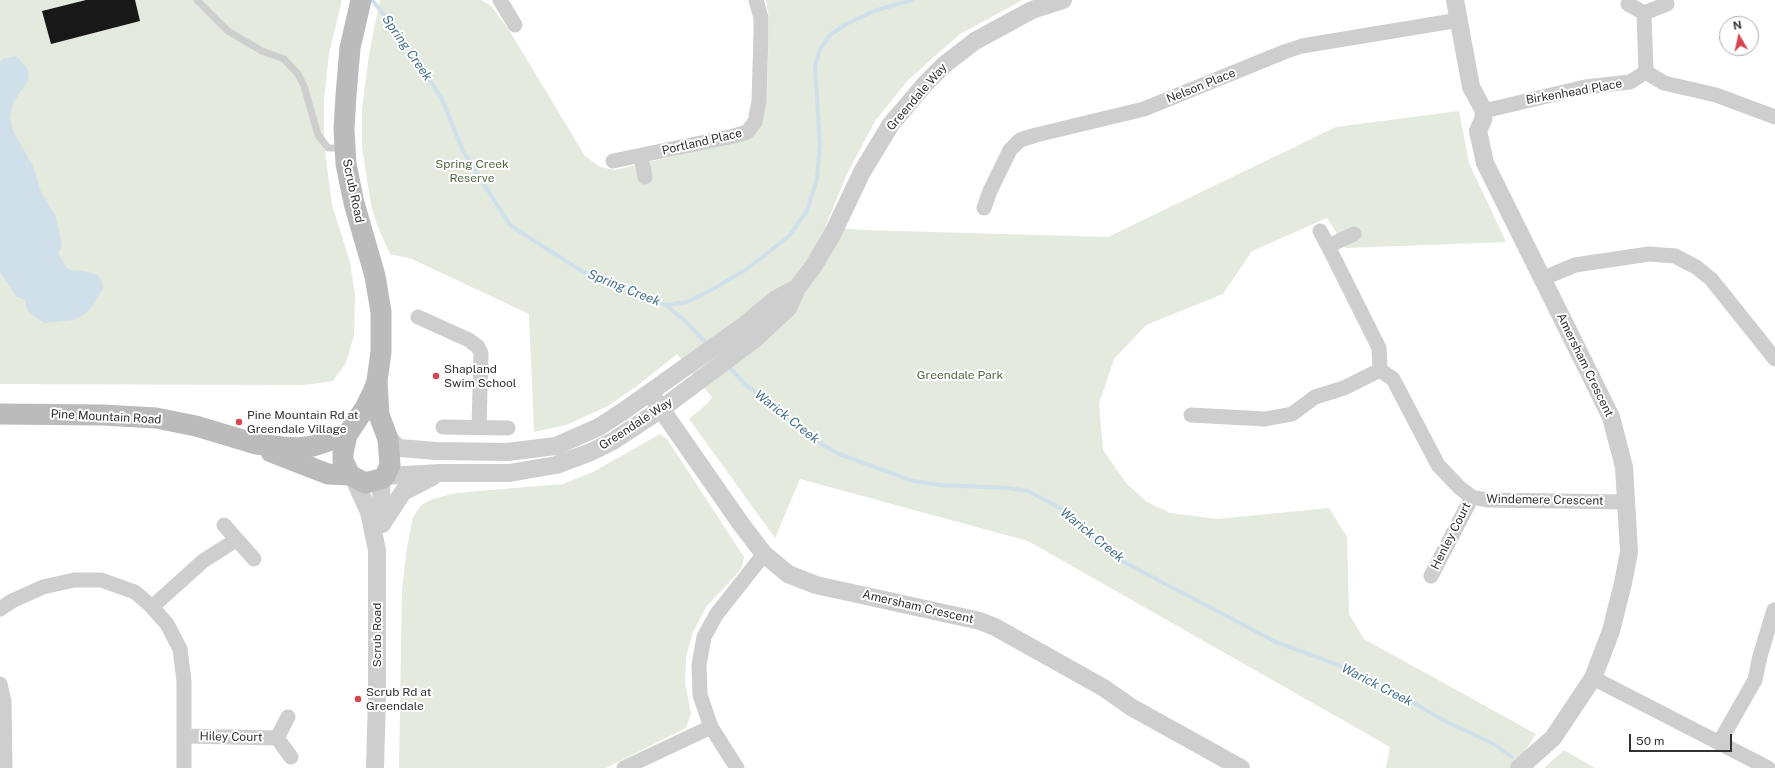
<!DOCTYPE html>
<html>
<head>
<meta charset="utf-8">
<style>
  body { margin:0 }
  #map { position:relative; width:1775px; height:768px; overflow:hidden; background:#fff; font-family:"Public Sans",sans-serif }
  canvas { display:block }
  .north { position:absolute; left:1719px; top:16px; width:40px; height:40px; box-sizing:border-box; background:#fff; border:1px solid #adadad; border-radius:50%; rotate:351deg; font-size:11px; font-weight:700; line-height:16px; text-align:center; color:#313131 }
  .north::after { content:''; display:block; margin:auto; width:14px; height:18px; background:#d7454f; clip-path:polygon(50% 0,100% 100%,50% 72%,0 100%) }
  .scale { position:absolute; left:1629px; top:734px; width:103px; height:18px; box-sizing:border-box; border:2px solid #313131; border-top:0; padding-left:5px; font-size:12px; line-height:14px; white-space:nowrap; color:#313131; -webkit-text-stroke:3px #fff; paint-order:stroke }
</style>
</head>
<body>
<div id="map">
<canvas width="1775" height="768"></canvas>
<div class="north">N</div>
<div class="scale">50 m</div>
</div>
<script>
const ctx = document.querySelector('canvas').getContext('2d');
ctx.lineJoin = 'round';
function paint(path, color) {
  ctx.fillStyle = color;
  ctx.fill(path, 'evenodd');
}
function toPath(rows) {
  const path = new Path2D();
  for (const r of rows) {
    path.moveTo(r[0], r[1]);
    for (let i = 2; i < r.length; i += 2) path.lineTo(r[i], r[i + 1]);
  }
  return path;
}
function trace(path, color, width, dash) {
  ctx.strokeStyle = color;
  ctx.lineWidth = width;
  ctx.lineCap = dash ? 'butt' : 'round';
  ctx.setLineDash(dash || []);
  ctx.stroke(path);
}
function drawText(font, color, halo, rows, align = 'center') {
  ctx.font = font + ' "Public Sans",sans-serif';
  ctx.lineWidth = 4;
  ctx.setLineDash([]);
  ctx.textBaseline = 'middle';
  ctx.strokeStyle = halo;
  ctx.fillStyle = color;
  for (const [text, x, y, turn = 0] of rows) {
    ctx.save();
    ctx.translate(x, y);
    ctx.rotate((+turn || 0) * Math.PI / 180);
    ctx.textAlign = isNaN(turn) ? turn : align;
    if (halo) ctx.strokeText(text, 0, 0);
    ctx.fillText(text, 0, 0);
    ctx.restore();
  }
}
const green = toPath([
  [0,0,342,0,329,54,324,99,324,144,332,205,350,262,355,296,354,335,346,363,333,381,304,385,0,384],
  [380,0,481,0,491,6,509,30,585,156,600,167,615,170,724,144,747,137,763,119,767,96,769,19,766,0,1023,0,960,34,908,80,875,121,847,174,825,227,862,230,1108,237,1336,127,1459,111,1469,163,1506,242,1346,248,1327,218,1252,251,1223,294,1146,325,1114,359,1099,404,1103,450,1127,484,1147,502,1170,513,1217,519,1329,508,1347,537,1349,614,1364,639,1536,734,1522,756,1509,768,1386,768,1390,747,1028,541,800,479,775,538,689,419,708,403,712,397,677,354,637,386,608,406,566,425,534,432,529,314,412,259,390,254,377,225,371,205,362,147,362,109,369,54],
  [660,434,667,439,744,557,742,567,736,575,706,607,693,632,686,657,685,683,691,713,686,728,606,768,399,768,402,590,407,547,413,517,421,505,433,499,456,493,563,484,593,472],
  [1564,750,1595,768,1544,768]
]);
const water = toPath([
  [16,56,27,68,29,75,27,82,13,103,10,118,13,131,33,166,41,192,56,217,62,246,58,253,66,268,71,270,84,271,98,275,102,281,103,288,93,305,86,313,74,320,45,323,35,317,27,310,25,300,16,296,0,272,0,62,3,59]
]);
const stream = toPath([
  [372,0,400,34,442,99,463,151,510,225,583,272,666,305,687,302,713,289,747,269,789,236,807,211,817,179,820,144,815,67,820,49,830,35,846,24,877,10,913,0],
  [666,305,684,320,709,346],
  [727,365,747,386,763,397,806,435,839,454,913,481,940,485,1008,488,1028,491,1062,509,1118,559,1276,642,1333,663,1377,682,1445,721,1494,744,1512,757]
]);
const building = toPath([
  [86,0,135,0,140,21,51,44,42,11]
]);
const service = toPath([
  [197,0,228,31,262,51,284,59,298,74,304,86,318,135,328,148,343,148]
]);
const minor = toPath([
  [500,0,515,25],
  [1628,4,1644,13,1667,4],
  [1644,13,1646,72],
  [1484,111,1585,87,1630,82,1646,72,1664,83,1716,95,1775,117],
  [641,156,645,177],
  [613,161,734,136,747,132,755,122,759,101,761,34,761,18,756,0],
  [984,208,990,191,1010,150,1020,140,1036,135,1144,109,1284,52,1302,46,1459,20],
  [1320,231,1328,246,1354,234],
  [1328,246,1379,348,1380,370,1393,379,1438,465,1460,488,1472,497,1487,500,1626,502],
  [1544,278,1575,265,1649,254,1675,256,1696,267,1711,279,1775,359],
  [418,317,469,340,478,347,481,353,479,427],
  [1191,415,1265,419,1292,414,1315,397,1344,388,1380,370],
  [443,427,508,428],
  [224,525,254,559],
  [1431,576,1472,497],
  [152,607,203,561,236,540],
  [0,609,12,601,43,587,74,580,101,580,135,592,152,607,167,624,180,649,184,681,184,768],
  [1593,678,1768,768],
  [0,684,4,702,5,768],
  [288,717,277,738,291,757],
  [185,736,277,738],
  [1719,743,1755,680,1760,656,1774,610],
  [624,768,711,727],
  [737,768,711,727,700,695,699,665,704,637,716,615,764,554]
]);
const tertiary = toPath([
  [1455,0,1471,87,1484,111,1483,120,1478,131,1485,163,1611,417,1624,467,1629,552,1623,583,1611,631,1593,678,1553,738,1519,768],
  [650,393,741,524,764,554,788,574,816,585,980,621,995,627,1104,688,1131,707,1241,768],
  [388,439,399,448,437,451,507,452,556,446,599,427,625,410,746,324,776,299,797,288],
  [385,476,440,473,509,473,556,465,591,452,613,441,660,410,756,338,788,308,797,288,813,267,832,235,862,172,891,124,926,83,944,65,975,41,1032,10,1063,0],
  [354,479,369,512,377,550,377,696,375,768],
  [381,479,382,524],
  [382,524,403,492,432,477]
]);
const secondary = toPath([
  [361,0,350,48,346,95,344,129,346,164,354,203,375,276,381,312,381,352,377,381,373,392,365,408,347,435,343,453,343,461,350,475,365,483,381,479,385,476,390,465,388,439,379,415,377,381],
  [0,414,103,415,156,418,196,426,256,444,283,447,299,448,313,446,347,435],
  [271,452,328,474,350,475]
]);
const markers = [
  [436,376,4,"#d7454f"],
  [239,422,4,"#d7454f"],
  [358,699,4,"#d7454f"]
];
const streetNames = [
  ["Nelson Place",1201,86,-22],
  ["Birkenhead Place",1574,92,-10],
  ["Greendale Way",917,97,-49],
  ["Portland Place",702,142,-13],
  ["Scrub Road",353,191,78],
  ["Amersham Crescent",1585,365,64],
  ["Pine Mountain Road",106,417,3],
  ["Greendale Way",636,424,-33],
  ["Windemere Crescent",1545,500,1],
  ["Henley Court",1451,536,-63],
  ["Amersham Crescent",918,607,13],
  ["Scrub Road",377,635,-90],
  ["Hiley Court",231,737,1]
];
const parkNames = [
  ["Spring Creek",472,164],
  ["Reserve",472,178],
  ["Greendale Park",960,375]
];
const poiNames = [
  ["Shapland",444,369],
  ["Swim School",444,383],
  ["Pine Mountain Rd at",247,415],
  ["Greendale Village",247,429],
  ["Scrub Rd at",366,692],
  ["Greendale",366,706]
];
const waterNames = [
  ["Spring Creek",407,48,55],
  ["Spring Creek",624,288,22],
  ["Warick Creek",787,417,38],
  ["Warick Creek",1092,535,39],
  ["Warick Creek",1377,685,27]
];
paint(green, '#e4eade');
paint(water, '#cfe0ea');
trace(stream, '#cfe0ea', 4);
paint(building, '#181818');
trace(service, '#cecece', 7);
trace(minor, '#cecece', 15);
trace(tertiary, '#cecece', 18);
trace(secondary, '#bbb', 21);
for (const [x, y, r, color] of markers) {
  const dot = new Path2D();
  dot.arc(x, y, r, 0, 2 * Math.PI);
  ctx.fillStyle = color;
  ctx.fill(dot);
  trace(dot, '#fff', 1.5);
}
drawText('12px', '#313131', '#fff', streetNames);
drawText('12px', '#546a42', '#fff', parkNames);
drawText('12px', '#313131', '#fff', poiNames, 'left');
drawText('italic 13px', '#45718d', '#fff', waterNames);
</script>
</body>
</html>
